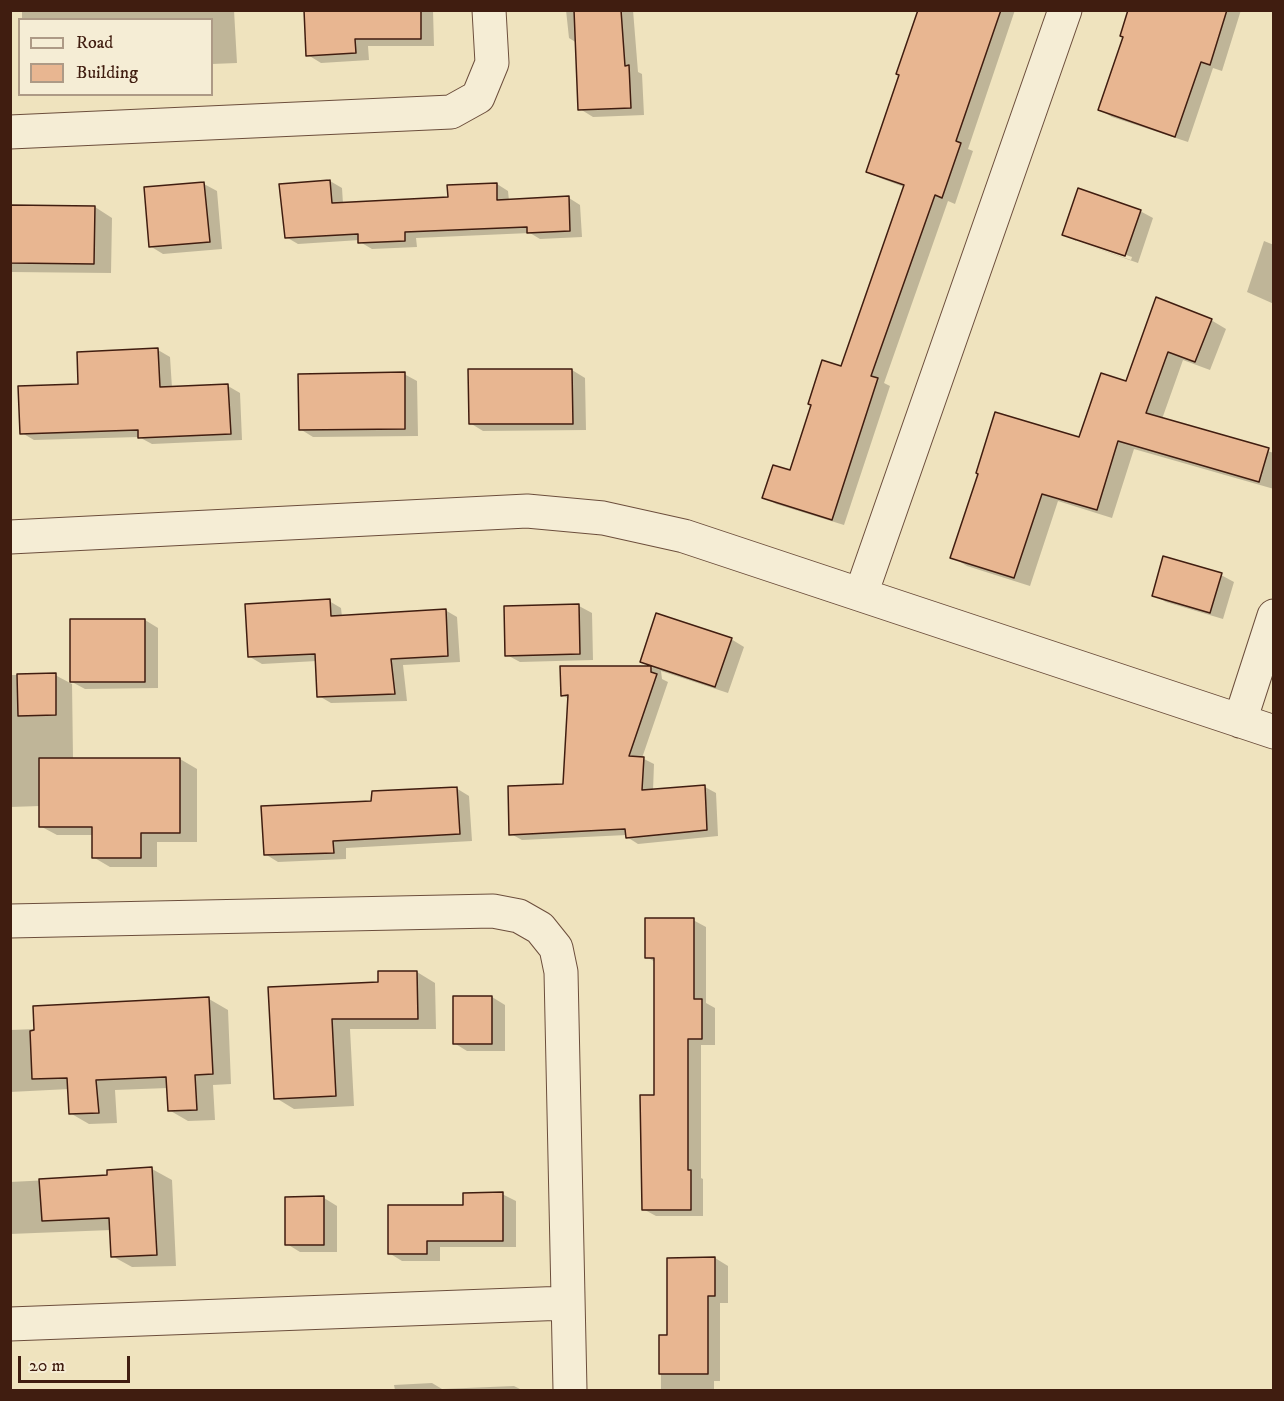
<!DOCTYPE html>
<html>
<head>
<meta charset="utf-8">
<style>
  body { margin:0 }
  #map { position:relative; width:1284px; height:1401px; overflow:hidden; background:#efe3be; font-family:"IM FELL DW Pica",serif }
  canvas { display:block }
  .frame { position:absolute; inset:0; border:12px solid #401d10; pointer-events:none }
  .legend { position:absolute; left:18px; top:18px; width:195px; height:78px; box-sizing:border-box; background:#f5edd5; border:2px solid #ad9a86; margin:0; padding:8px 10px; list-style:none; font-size:18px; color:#401d10 }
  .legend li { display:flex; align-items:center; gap:12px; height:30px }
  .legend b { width:30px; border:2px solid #ad9a86 }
  .scale { position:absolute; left:18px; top:1356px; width:112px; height:27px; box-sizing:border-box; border:3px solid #401d10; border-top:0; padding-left:8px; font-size:18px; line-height:21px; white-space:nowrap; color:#401d10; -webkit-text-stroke:4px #f5edd5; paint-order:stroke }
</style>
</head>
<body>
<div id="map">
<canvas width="1284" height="1401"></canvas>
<div class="frame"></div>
<ul class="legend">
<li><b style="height:8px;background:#f5edd5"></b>Road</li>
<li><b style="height:16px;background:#e8b691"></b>Building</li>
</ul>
<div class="scale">20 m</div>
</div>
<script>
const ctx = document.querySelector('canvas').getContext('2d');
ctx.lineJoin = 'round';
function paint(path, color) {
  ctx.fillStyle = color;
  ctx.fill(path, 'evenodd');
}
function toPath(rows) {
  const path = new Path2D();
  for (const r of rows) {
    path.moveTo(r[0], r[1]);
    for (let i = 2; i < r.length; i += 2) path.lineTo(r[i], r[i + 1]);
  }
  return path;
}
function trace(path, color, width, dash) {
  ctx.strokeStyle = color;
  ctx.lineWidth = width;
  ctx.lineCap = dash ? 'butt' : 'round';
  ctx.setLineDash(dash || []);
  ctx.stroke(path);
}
const shadow = toPath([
  [22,10,234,10,237,63,212,64,212,20,22,20],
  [305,10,433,10,434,46,368,46,369,60,321,63,308,55],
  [566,10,633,10,638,72,642,74,644,115,593,117,580,109,577,43,569,38],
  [927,10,1015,10,968,149,973,151,955,204,948,201,884,383,890,386,844,525,776,504,764,497,791,472,842,368,904,187,880,178,867,171],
  [1130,10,1241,10,1222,71,1213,68,1188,142,1112,117,1100,110,1124,37],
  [330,181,342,188,343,204,449,198,497,184,508,191,509,201,569,198,580,205,582,237,540,239,530,233,416,238,417,247,372,249,360,242,360,240,298,244,286,237],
  [204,184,217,191,222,249,163,254,150,246],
  [10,207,95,207,112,218,111,273,10,272],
  [1140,211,1153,218,1138,263,1076,241,1131,260,1132,257,1076,238,1076,241,1064,234],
  [1264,241,1274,245,1274,304,1247,292],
  [1157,299,1211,320,1226,329,1210,370,1183,360,1162,419,1274,453,1274,489,1134,449,1112,518,1058,501,1030,586,967,566,952,557,1080,439,1126,383],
  [158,350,170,357,172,388,228,386,240,393,242,440,152,444,139,437,34,440,22,433,79,385],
  [572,370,585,378,586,430,483,431,470,423,470,371],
  [404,374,417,381,418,436,313,437,300,429],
  [1221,575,1234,582,1223,619,1166,602,1153,595],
  [329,601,341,608,342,617,445,610,457,617,460,662,403,665,407,701,331,703,319,696,317,661,262,664,250,657],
  [579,606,592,613,593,660,520,662,507,655],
  [71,620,145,620,158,628,158,688,85,689,72,682,73,759,180,759,197,769,197,842,157,842,157,867,110,867,93,857,93,835,57,835,40,826,40,806,10,807,10,675,55,675,72,684],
  [731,639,744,647,728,693,661,671,662,679,668,682,642,758,654,764,653,791,705,787,716,793,718,836,638,844,627,837,627,835,522,840,511,834,564,785,569,699,562,695,561,668,653,668,641,661],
  [456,788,469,796,472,841,346,848,346,859,278,862,265,854,373,802],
  [693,920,706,927,706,1003,715,1008,715,1045,701,1045,701,1178,703,1179,703,1216,656,1216,643,1209,655,1096,655,962,647,957],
  [379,972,417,972,435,983,436,1029,350,1029,354,1106,294,1109,276,1098,270,989,379,983],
  [492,997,505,1005,505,1051,467,1051,454,1043],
  [209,999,228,1010,231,1084,213,1085,215,1120,188,1121,169,1110,168,1088,115,1090,117,1123,89,1124,70,1113,69,1089,10,1092,10,1030,36,1029],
  [152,1169,172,1180,176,1266,132,1267,112,1256,111,1230,10,1234,10,1182,108,1177],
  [502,1194,516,1201,516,1247,440,1247,440,1261,402,1261,389,1253,465,1207],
  [324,1198,337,1206,337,1252,300,1252,287,1244,286,1199],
  [715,1258,728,1266,728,1303,720,1303,720,1381,714,1381,714,1390,661,1390,661,1336,668,1336],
  [432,1383,442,1389,514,1386,522,1390,395,1390,394,1385]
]);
const building = toPath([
  [304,10,421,10,421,39,355,39,356,53,306,56,304,10],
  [574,10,621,10,625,66,629,65,631,108,578,110,574,10],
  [918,10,1001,10,956,141,961,143,942,198,935,195,871,376,878,378,832,520,762,498,773,465,790,470,811,405,808,404,822,360,841,366,904,185,866,172,899,75,896,74,918,10],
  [1128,10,1227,10,1210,65,1201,62,1175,137,1098,110,1123,37,1120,36,1128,10],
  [330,180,332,203,448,197,447,185,497,183,497,200,569,196,570,231,527,233,527,227,405,232,405,241,358,243,358,234,285,238,279,184,330,180],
  [204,182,210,242,149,247,144,187,204,182],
  [1078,188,1141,210,1125,256,1062,235,1078,188],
  [10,205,95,206,94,264,10,263,10,205],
  [1156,297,1212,319,1195,362,1168,352,1146,413,1269,448,1259,482,1118,441,1097,510,1042,494,1014,578,950,558,978,474,976,473,995,412,1079,437,1101,373,1126,381,1156,297],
  [158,348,160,387,228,384,231,434,138,438,138,430,20,434,18,386,78,384,77,352,158,348],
  [468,369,572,369,573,424,469,424,468,369],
  [405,372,405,429,299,430,298,374,405,372],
  [1163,556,1222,573,1210,613,1152,596,1163,556],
  [330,599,331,616,446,609,448,656,391,659,395,694,317,697,315,654,248,657,245,604,330,599],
  [579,604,580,654,505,656,504,606,579,604],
  [656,613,732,638,715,687,640,662,656,613],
  [70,619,145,619,145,682,70,682,70,619],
  [560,666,651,666,651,672,657,674,629,756,644,757,642,790,705,785,707,830,626,838,625,829,509,835,508,786,563,784,568,695,561,696,560,666],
  [56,673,56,715,18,716,17,674,56,673],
  [39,758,180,758,180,833,141,833,141,858,92,858,92,827,39,827,39,758],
  [457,787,460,834,333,841,334,853,264,855,261,806,371,801,372,791,457,787],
  [645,918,694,918,694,999,702,999,702,1039,688,1039,688,1170,691,1170,691,1210,642,1210,640,1095,654,1095,654,958,645,958,645,918],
  [378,971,417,971,418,1019,332,1019,336,1096,274,1099,268,987,378,982,378,971],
  [453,996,492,996,492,1044,453,1044,453,996],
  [209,997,213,1074,195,1075,197,1110,168,1111,166,1077,96,1080,99,1113,69,1114,67,1078,32,1079,30,1031,34,1030,33,1006,209,997],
  [152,1167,157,1255,111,1257,109,1218,42,1221,39,1179,107,1175,107,1170,152,1167],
  [503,1192,503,1241,427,1241,427,1254,388,1254,388,1205,463,1205,463,1193,503,1192],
  [324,1196,324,1245,285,1245,285,1197,324,1196],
  [715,1257,715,1296,708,1296,708,1374,659,1374,659,1335,667,1335,667,1258,715,1257]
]);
const minor = toPath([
  [10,132,451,112,478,97,492,63,489,10],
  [10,537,527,511,603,518,684,536,1274,732],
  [861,594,1065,10],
  [1240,721,1274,616],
  [10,921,493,911,519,916,540,928,556,948,561,972,570,1390],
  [10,1324,567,1303]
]);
paint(shadow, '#0003');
paint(building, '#e8b691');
trace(building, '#401d10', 1.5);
trace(minor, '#6c4e3c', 35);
trace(minor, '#f5edd5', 33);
</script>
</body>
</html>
